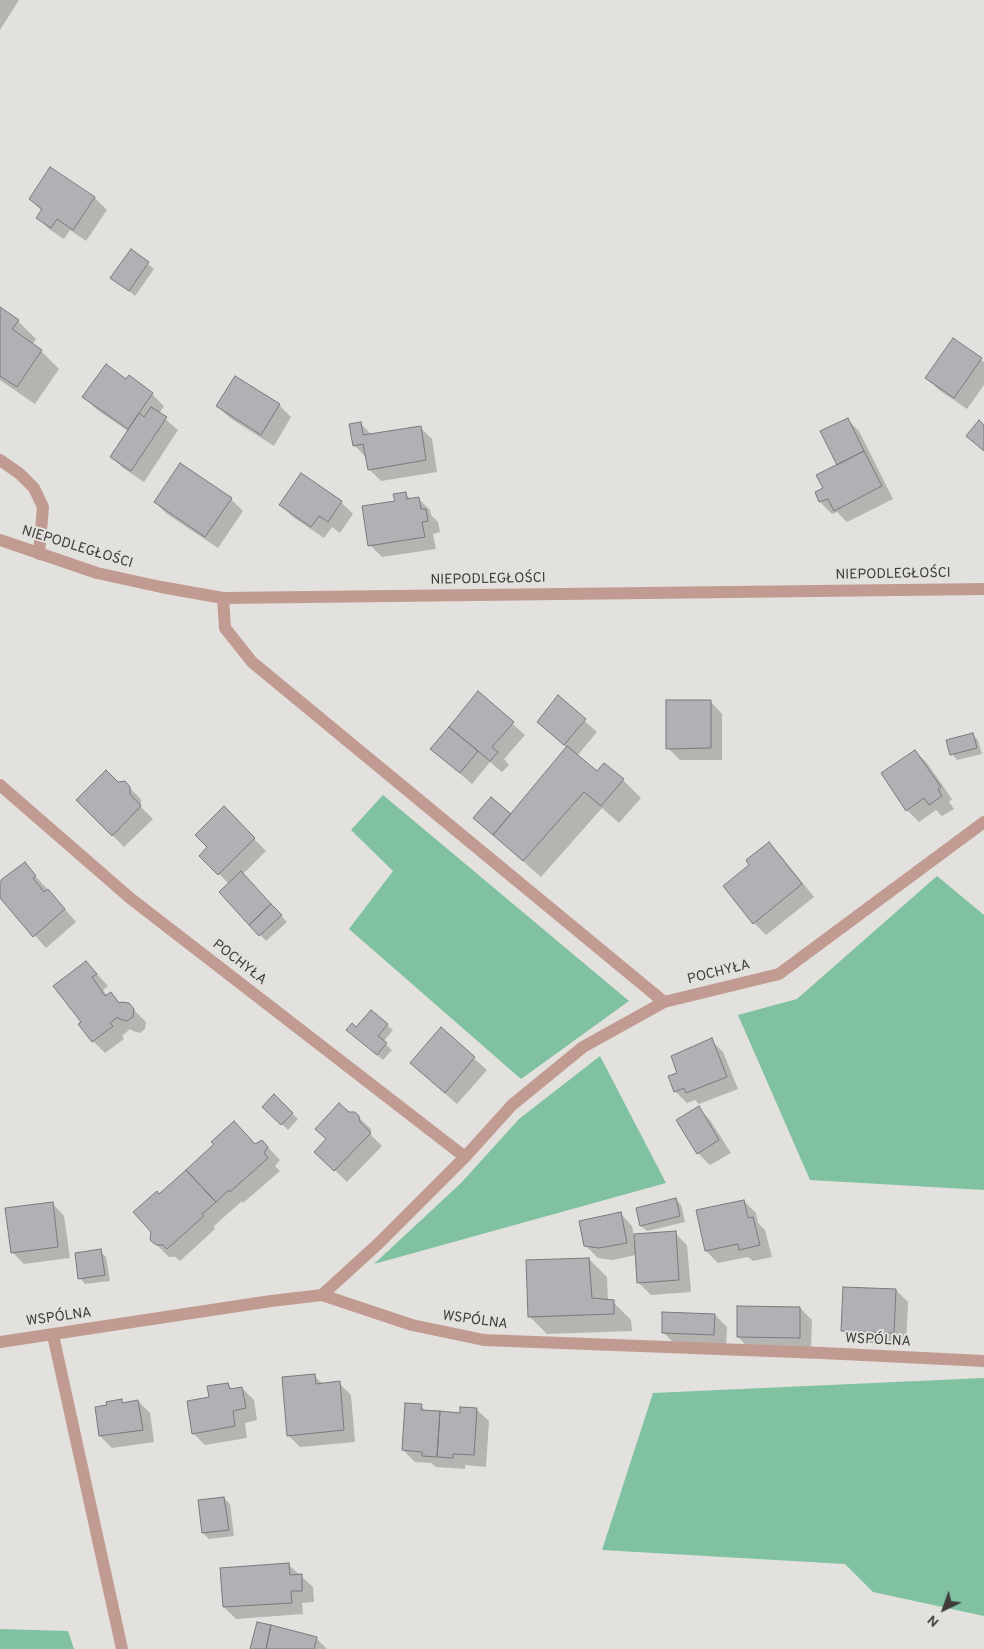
<!DOCTYPE html>
<html>
<head>
<meta charset="utf-8">
<style>
  body { margin:0 }
  #map { position:relative; width:984px; height:1649px; overflow:hidden; background:#e3e1dd; font-family:Overpass,sans-serif }
  canvas { display:block }
  .north { position:absolute; left:919px; top:1584px; width:50px; height:50px; -webkit-text-stroke:4px #e3e1dd; paint-order:stroke; rotate:222deg; font-size:14px; font-weight:700; line-height:20px; text-align:center; color:#3e3d3b }
  .north::after { content:''; display:block; margin:auto; width:18px; height:22px; background:#3e3d3b; clip-path:polygon(50% 0,100% 100%,50% 72%,0 100%) }
</style>
</head>
<body>
<div id="map">
<canvas width="984" height="1649"></canvas>
<div class="north">N</div>
</div>
<script>
const ctx = document.querySelector('canvas').getContext('2d');
ctx.lineJoin = 'round';
function paint(path, color) {
  ctx.fillStyle = color;
  ctx.fill(path, 'evenodd');
}
function toPath(rows) {
  const path = new Path2D();
  for (const r of rows) {
    path.moveTo(r[0], r[1]);
    for (let i = 2; i < r.length; i += 2) path.lineTo(r[i], r[i + 1]);
  }
  return path;
}
function trace(path, color, width, dash) {
  ctx.strokeStyle = color;
  ctx.lineWidth = width;
  ctx.lineCap = dash ? 'butt' : 'round';
  ctx.setLineDash(dash || []);
  ctx.stroke(path);
}
function drawText(font, color, halo, rows, align = 'center') {
  ctx.font = font + ' Overpass,sans-serif';
  ctx.lineWidth = 4;
  ctx.setLineDash([]);
  ctx.textBaseline = 'middle';
  ctx.strokeStyle = halo;
  ctx.fillStyle = color;
  for (const [text, x, y, turn = 0] of rows) {
    ctx.save();
    ctx.translate(x, y);
    ctx.rotate((+turn || 0) * Math.PI / 180);
    ctx.textAlign = isNaN(turn) ? turn : align;
    if (halo) ctx.strokeText(text, 0, 0);
    ctx.fillText(text, 0, 0);
    ctx.restore();
  }
}
const green = toPath([
  [383,795,629,1001,521,1079,349,929,393,871,351,830],
  [937,876,984,915,984,1190,810,1180,738,1015,797,999],
  [600,1056,666,1183,374,1264,461,1183,519,1119],
  [984,1378,984,1616,873,1592,845,1564,602,1550,653,1393],
  [0,1629,68,1631,74,1649,0,1649]
]);
const shadow = toPath([
  [0,0,19,0,0,30],
  [51,169,95,198,107,210,86,241,70,230,64,239,49,229,37,217,42,211,30,199],
  [131,251,154,269,135,296,118,283],
  [0,308,18,321,36,339,32,345,41,351,59,369,35,404,0,380],
  [953,340,984,362,984,385,967,409,939,390,927,378],
  [127,381,152,394,164,406,159,414,178,430,144,482,123,468,111,456,128,431,96,409,84,397],
  [279,405,291,417,274,446,230,418,217,406],
  [847,419,859,431,893,499,847,522,837,512,832,514,820,502,816,493,824,489,839,465],
  [360,423,372,435,420,427,432,439,437,472,381,481,369,469,366,457,354,445],
  [405,494,411,499,418,498,430,510,431,515,438,522,440,532,433,534,436,549,382,557,370,545,396,502],
  [231,499,243,511,218,548,167,514,155,502],
  [341,502,353,514,340,533,332,527,324,538,293,517,281,505],
  [478,693,525,735,504,759,509,765,502,772,490,762,472,784,432,749],
  [558,697,597,732,577,756,597,773,623,780,641,798,619,823,602,808,541,877,500,841,511,816,567,748,538,722],
  [710,701,722,714,722,760,680,760,668,748],
  [972,734,978,740,982,754,957,760,952,754],
  [915,751,927,763,952,799,949,802,954,809,942,816,936,810,919,822,907,810],
  [118,783,124,783,137,795,141,800,141,807,153,819,124,847,78,800],
  [224,808,266,851,243,874,287,922,266,941,220,892,229,884,201,856,209,847],
  [769,844,781,856,814,897,766,935,754,923,725,886,751,865],
  [25,864,76,922,46,948,0,896,0,884],
  [86,962,108,986,103,990,107,996,111,993,121,1004,128,1004,146,1022,145,1029,140,1033,133,1031,130,1029,122,1036,124,1039,105,1053,93,1041,80,1024,83,1022],
  [387,1025,393,1030,383,1042,392,1050,383,1060,353,1035,357,1029],
  [441,1029,487,1070,457,1104,424,1075],
  [711,1040,723,1052,738,1089,699,1104,695,1100,687,1103,675,1091,679,1073],
  [274,1096,298,1119,288,1130,264,1107],
  [698,1108,710,1120,731,1153,710,1165,698,1153],
  [348,1113,358,1117,371,1129,371,1135,382,1146,347,1182,316,1152],
  [262,1141,280,1160,275,1166,280,1171,243,1203,242,1201,214,1226,215,1229,180,1261,176,1257,169,1257,151,1239,160,1195],
  [676,1199,681,1205,685,1222,647,1231,641,1226],
  [744,1201,756,1213,758,1223,765,1230,772,1257,753,1261,748,1257,718,1263,706,1251],
  [52,1203,64,1216,70,1258,24,1264,12,1252],
  [620,1213,632,1226,634,1236,675,1233,687,1245,691,1292,651,1295,639,1283,636,1255,612,1260,598,1258,586,1246],
  [100,1251,106,1257,110,1281,85,1284,80,1278],
  [589,1259,607,1277,608,1301,613,1302,631,1320,632,1331,547,1334,529,1316],
  [896,1290,908,1302,906,1345,854,1342,842,1330],
  [800,1308,812,1320,811,1350,750,1349,738,1337],
  [715,1315,727,1327,726,1346,675,1344,663,1332],
  [314,1376,323,1384,339,1383,351,1395,355,1442,300,1447,288,1435],
  [227,1384,233,1390,242,1388,254,1400,257,1420,245,1423,247,1438,205,1445,193,1433,210,1398],
  [121,1401,124,1404,138,1401,150,1413,154,1442,112,1448,100,1436,108,1406],
  [421,1406,427,1412,461,1414,476,1409,489,1421,486,1467,465,1465,465,1469,436,1467,431,1463,415,1462,403,1450],
  [224,1498,230,1504,234,1536,209,1539,203,1533,199,1501],
  [289,1565,313,1587,314,1602,302,1603,303,1614,236,1619,224,1607],
  [316,1638,327,1649,252,1649]
]);
const building = toPath([
  [50,167,95,197,73,230,57,219,51,228,36,218,42,209,29,199,50,167],
  [131,249,149,262,129,291,110,278,131,249],
  [0,307,19,320,12,329,42,350,17,387,0,376,0,307],
  [953,338,982,358,954,398,925,378,953,338],
  [106,364,126,379,129,375,153,393,128,429,82,397,106,364],
  [235,376,280,404,261,435,216,406,235,376],
  [151,407,167,417,131,471,110,457,139,413,144,417,151,407],
  [848,418,864,451,837,465,820,431,848,418],
  [979,420,984,425,984,451,966,436,979,420],
  [361,422,363,435,421,426,426,460,368,470,363,444,353,446,349,424,361,422],
  [864,451,882,486,834,511,828,499,819,502,815,492,823,488,816,475,864,451],
  [180,463,232,498,205,537,154,502,180,463],
  [301,473,342,501,328,522,319,516,311,527,279,505,301,473],
  [406,492,407,499,419,497,421,509,426,509,428,521,422,522,425,537,368,546,362,506,395,501,393,494,406,492],
  [478,691,514,722,492,747,498,752,490,761,449,727,478,691],
  [558,695,586,719,564,745,537,722,558,695],
  [666,700,711,700,711,748,666,749,666,700],
  [449,727,478,751,460,773,430,749,449,727],
  [973,733,977,748,950,755,946,740,973,733],
  [567,746,597,771,604,763,624,779,601,806,584,792,523,861,493,835,567,746],
  [915,750,941,787,938,789,942,796,929,805,924,798,906,811,881,773,915,750],
  [106,770,118,782,125,781,130,787,130,794,141,806,112,836,76,800,106,770],
  [491,797,511,814,493,835,473,818,491,797],
  [224,806,255,838,218,875,199,856,207,847,195,835,224,806],
  [769,842,802,884,753,924,723,886,749,865,746,860,769,842],
  [25,862,36,876,33,878,44,892,48,889,65,909,33,937,0,898,0,883,2,879,25,862],
  [241,871,271,904,249,925,219,892,241,871],
  [271,904,282,915,259,936,249,925,271,904],
  [86,961,97,974,92,977,105,996,111,992,119,1003,122,1002,129,1003,134,1009,133,1017,127,1021,119,1019,118,1017,110,1023,113,1026,92,1042,78,1024,81,1022,53,986,86,961],
  [371,1010,388,1024,378,1036,387,1043,377,1055,346,1030,352,1023,356,1027,371,1010],
  [441,1027,475,1057,445,1093,410,1063,441,1027],
  [712,1038,727,1077,686,1093,684,1088,674,1092,668,1076,677,1073,671,1056,712,1038],
  [274,1094,293,1113,281,1125,262,1107,274,1094],
  [339,1103,349,1112,355,1112,359,1116,360,1122,371,1133,334,1171,314,1152,326,1139,315,1129,339,1103],
  [699,1106,719,1140,697,1154,676,1120,699,1106],
  [234,1121,255,1144,262,1140,268,1147,264,1153,268,1158,230,1192,229,1190,216,1202,186,1170,214,1144,211,1142,234,1121],
  [186,1170,216,1202,202,1214,204,1216,167,1249,163,1245,156,1245,150,1240,151,1232,133,1212,157,1191,159,1194,186,1170],
  [676,1198,680,1216,640,1226,636,1208,676,1198],
  [744,1200,748,1218,753,1217,760,1245,739,1250,738,1244,705,1251,696,1210,744,1200],
  [53,1202,58,1247,11,1253,5,1208,53,1202],
  [621,1212,627,1243,599,1248,584,1246,579,1221,621,1212],
  [676,1231,679,1280,637,1283,634,1234,676,1231],
  [101,1249,105,1275,78,1279,75,1253,101,1249],
  [589,1258,592,1298,614,1300,614,1314,528,1317,526,1260,589,1258],
  [843,1287,896,1289,894,1333,841,1331,843,1287],
  [737,1306,800,1307,800,1338,737,1337,737,1306],
  [662,1312,715,1314,714,1335,662,1333,662,1312],
  [315,1374,316,1384,340,1381,344,1430,287,1436,282,1377,315,1374],
  [228,1383,230,1389,242,1387,246,1408,233,1411,235,1426,192,1434,187,1401,209,1397,207,1386,228,1383],
  [122,1399,122,1403,138,1400,143,1430,99,1436,95,1407,107,1405,106,1402,122,1399],
  [405,1403,422,1404,421,1410,440,1411,437,1457,422,1456,422,1452,402,1450,405,1403],
  [460,1407,477,1408,474,1455,453,1454,453,1458,437,1457,440,1411,460,1413,460,1407],
  [224,1497,229,1530,202,1533,198,1500,224,1497],
  [289,1563,290,1575,302,1574,302,1591,291,1591,292,1603,223,1607,220,1568,289,1563],
  [257,1622,271,1625,266,1649,250,1649,257,1622],
  [271,1625,317,1637,314,1649,266,1649,271,1625]
]);
const minor = toPath([
  [0,460,20,474,34,488,43,507,39,554],
  [0,540,97,573,161,587,223,598,984,589],
  [223,598,225,628,252,662,664,1002],
  [0,785,130,898,465,1157],
  [322,1295,379,1243,465,1157,512,1105,583,1047,664,1002,779,974,984,822],
  [53,1335,122,1649],
  [0,1342,271,1301,322,1295,412,1325,484,1340,822,1353,984,1361]
]);
const streetNames = [
  ["NIEPODLEGŁOŚCI",77,548,17],
  ["NIEPODLEGŁOŚCI",893,575,-1],
  ["NIEPODLEGŁOŚCI",488,580,-1],
  ["POCHYŁA",239,963,38],
  ["POCHYŁA",719,973,-14],
  ["WSPÓLNA",59,1318,-8],
  ["WSPÓLNA",475,1321,8],
  ["WSPÓLNA",878,1341,3]
];
paint(green, '#7fc1a0');
paint(shadow, '#0003');
paint(building, '#b0b1b5');
trace(building, '#79797e', 1);
trace(minor, '#c19b92', 12);
drawText('14px', '#3e3d3b', '#e3e1dd', streetNames);
</script>
</body>
</html>
